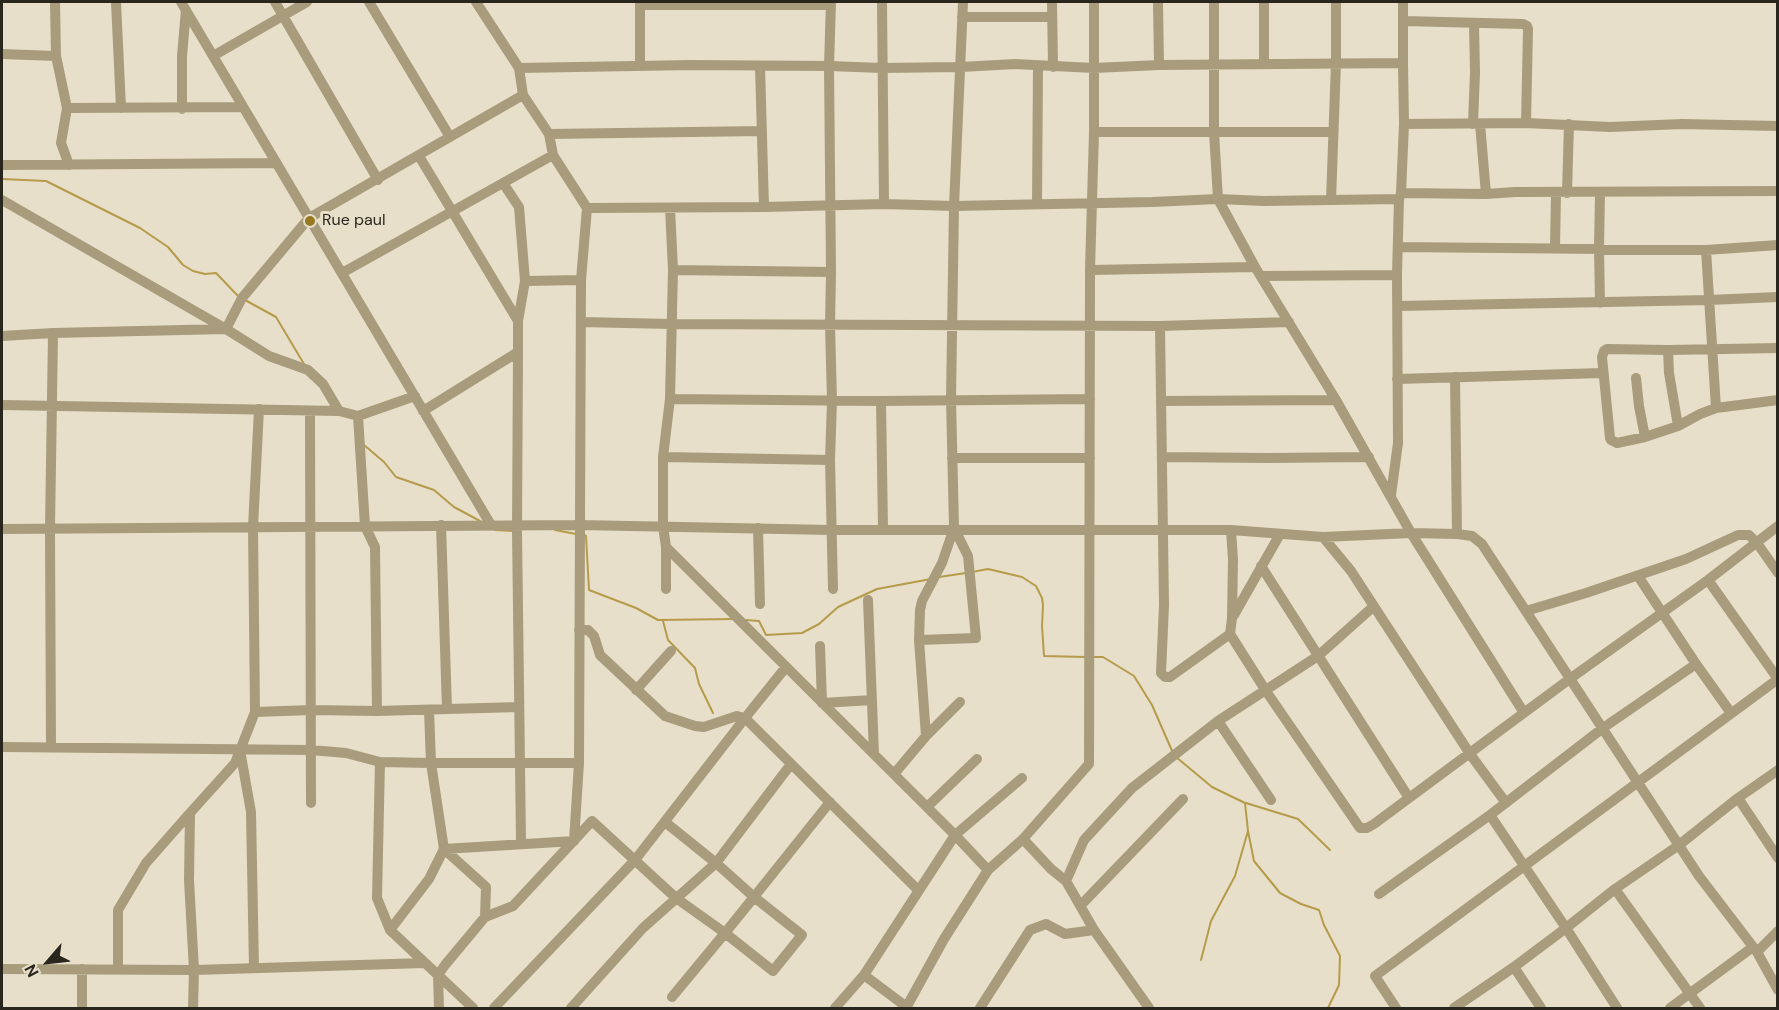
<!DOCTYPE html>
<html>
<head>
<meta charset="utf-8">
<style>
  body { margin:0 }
  #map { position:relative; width:1779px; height:1010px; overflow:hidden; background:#e7dfc9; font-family:"DM Sans",sans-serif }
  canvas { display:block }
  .frame { position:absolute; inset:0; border:3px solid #29261e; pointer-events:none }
  .north { position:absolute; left:18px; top:932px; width:60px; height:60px; -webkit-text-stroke:4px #e7dfc9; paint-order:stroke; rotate:242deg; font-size:16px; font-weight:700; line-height:24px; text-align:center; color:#29261e }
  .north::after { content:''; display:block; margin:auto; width:21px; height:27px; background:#29261e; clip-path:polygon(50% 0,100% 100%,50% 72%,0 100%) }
</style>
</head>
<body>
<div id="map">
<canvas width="1779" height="1010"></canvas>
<div class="frame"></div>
<div class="north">N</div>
</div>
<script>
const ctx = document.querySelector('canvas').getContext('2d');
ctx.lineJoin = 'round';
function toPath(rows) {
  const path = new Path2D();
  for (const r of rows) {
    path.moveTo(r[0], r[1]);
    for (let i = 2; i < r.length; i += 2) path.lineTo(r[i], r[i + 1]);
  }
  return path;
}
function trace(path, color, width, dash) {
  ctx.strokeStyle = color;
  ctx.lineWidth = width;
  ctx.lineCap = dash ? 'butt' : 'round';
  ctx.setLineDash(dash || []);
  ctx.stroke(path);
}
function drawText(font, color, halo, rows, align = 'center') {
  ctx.font = font + ' "DM Sans",sans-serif';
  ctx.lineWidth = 6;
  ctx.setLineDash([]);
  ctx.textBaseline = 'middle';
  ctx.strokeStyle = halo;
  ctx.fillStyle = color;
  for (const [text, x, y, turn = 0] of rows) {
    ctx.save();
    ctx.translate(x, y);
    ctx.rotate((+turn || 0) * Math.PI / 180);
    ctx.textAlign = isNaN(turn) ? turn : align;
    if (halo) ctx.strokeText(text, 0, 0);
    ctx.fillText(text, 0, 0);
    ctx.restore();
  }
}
const stream = toPath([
  [2,179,46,181,140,228,168,247,183,265,193,271,205,274,216,273,238,296],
  [245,300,276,317,304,364],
  [364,445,384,462,396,477,434,490,454,507,480,521],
  [495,530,513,531],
  [555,530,576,534],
  [584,535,586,536,589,590,636,608,658,620,734,619],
  [972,572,988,569,1022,577,1036,586,1042,598,1043,605,1042,626,1044,656,1085,657],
  [939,577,966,573],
  [746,620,759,621,766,635,802,633,819,624,838,607,877,589,931,579],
  [663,621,668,640,695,668,699,684,713,713],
  [1093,657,1103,657,1134,676,1152,705,1173,753],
  [1176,757,1212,787,1245,803,1248,831,1254,861,1280,893,1301,904,1319,910,1324,925,1340,956,1339,985,1328,1008],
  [1246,803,1298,819,1330,850],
  [1201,960,1211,921,1235,876,1248,831]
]);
const minor = toPath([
  [55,2,56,56,67,108,61,143,69,165],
  [116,2,121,108],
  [181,2,491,525],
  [275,2,378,180],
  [369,2,450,137],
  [831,2,829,66,831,272,830,325,832,401,830,460,833,589],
  [882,2,884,204],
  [1052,2,1053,67],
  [1158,2,1159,65],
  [1214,2,1214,132,1218,199,1255,267,1336,400,1411,533,1524,713],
  [640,5,831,5],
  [962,17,1052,17],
  [1403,21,1523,24,1527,26,1528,29,1526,123],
  [2,54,56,56],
  [213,56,307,2],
  [1264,64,1264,2],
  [640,65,640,2],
  [760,66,764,207],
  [519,68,692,65,829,66,882,68,961,67,1015,64,1094,68,1159,65,1403,63,1403,2],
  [67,108,243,107],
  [182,109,182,56,186,10],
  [1404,124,1526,123,1610,127,1682,124,1778,126],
  [1473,124,1475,73,1474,23],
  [1480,124,1486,194],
  [1094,132,1333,132],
  [549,134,762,131],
  [419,156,518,321],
  [2,165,276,163],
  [503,183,519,207,525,281,518,321,518,352,517,531,521,843],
  [1401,193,1486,194,1515,192,1778,191],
  [1567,193,1569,124],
  [1600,193,1599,248,1600,303],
  [2,200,226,329,269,356,308,370,323,384,339,411],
  [1331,200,1336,63,1336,2],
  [1037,204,1038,66],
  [587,208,764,207,884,204,954,206,1152,202,1218,199,1264,201,1399,199],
  [1398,247,1706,250,1778,245],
  [1555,248,1556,193],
  [1706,250,1716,408],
  [673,270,831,272],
  [1090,270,1255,267],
  [342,273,553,155],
  [1261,276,1397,275],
  [525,281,581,280],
  [1398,306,1709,300,1778,297],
  [581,322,671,324,1160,326,1289,322],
  [1160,326,1164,605,1161,673,1165,677,1170,677,1230,634],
  [2,336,53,333,226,329,242,298,309,218,523,95],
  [1778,348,1668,350,1607,349,1604,351,1602,357,1610,438,1611,440,1617,443,1645,437,1678,426,1700,414,1716,408,1778,400],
  [1668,350,1669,373,1678,426],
  [1455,377,1457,534],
  [1636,378,1639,406,1645,437],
  [1397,379,1603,373],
  [670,399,881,401,1090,399],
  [881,401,883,529],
  [1161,401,1336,400],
  [2,405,339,411,358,416,415,396],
  [310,411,311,803],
  [423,411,518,352],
  [358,416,365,526,375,547,377,711],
  [663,457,830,460],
  [1162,457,1268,458,1369,457],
  [952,458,1090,458],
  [1391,495,1398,443,1397,275,1399,199,1401,193,1404,124,1403,63],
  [441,525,447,709],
  [758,528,760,604],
  [2,529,579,525,831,530,1231,530,1323,537,1411,533,1457,534,1472,536,1482,544,1699,876,1757,952,1778,990],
  [1231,530,1233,560,1232,618,1230,634,1266,691,1360,828,1367,828,1374,824,1571,678,1708,580,1778,526],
  [1323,537,1351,571,1470,754,1506,803],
  [666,547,955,835,988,870],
  [1261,566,1409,798],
  [1638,576,1696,664,1731,713],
  [1708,580,1778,679],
  [666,589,666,547,663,526,663,457,670,399,673,270,670,208],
  [868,600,874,754],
  [1526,611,1586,593,1686,559,1738,535,1749,535,1757,543,1778,573],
  [1234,615,1280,534],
  [579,630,588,630,594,636,600,655,665,716,695,726,704,727,737,716,745,718,918,890],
  [919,640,976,638,968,556,954,528],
  [820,646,822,703,872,700],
  [636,690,671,651],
  [255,712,311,710,377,711,519,707],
  [1218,721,1271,800],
  [926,736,919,640,920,610,922,601,942,563,954,528,951,399,954,206,963,2],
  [2,747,311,750,346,753,380,762,431,763,579,763],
  [51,747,50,529,53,333],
  [240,750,251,812,254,968],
  [380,762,377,898,390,930,473,1008],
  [894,774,926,736,960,702],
  [1738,798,1778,858],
  [927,807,977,759],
  [1490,815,1566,928,1617,1008],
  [665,822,716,863,791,764],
  [1023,839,1051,869,1066,881,1094,930,1149,1008],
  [444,849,574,841,579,763,581,280,587,208,553,155,549,134,523,95,519,68,476,2],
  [444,849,486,887,485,917],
  [1066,881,1084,840,1132,788,1218,721,1318,656,1374,606],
  [1615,889,1700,1008],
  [1379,894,1490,815,1603,728,1696,664],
  [1081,905,1183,799],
  [390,930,429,879,444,849,431,763,429,710],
  [1757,952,1778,931],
  [1514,967,1541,1008],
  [2,969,194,970,425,963],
  [118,969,118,910,146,863,190,813],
  [864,975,908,1008],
  [82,1008,82,969],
  [193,1008,194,970,189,880,190,813,235,763,255,712,253,527,259,409],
  [439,1008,438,975,445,965,485,917,513,906,592,821,676,898,725,933,773,971,802,935,754,897,725,933,672,997],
  [494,1008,635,860,745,718,786,667],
  [571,1008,643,928,716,863,754,897,830,802],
  [835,1008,864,975,955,835,1022,778],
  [906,1008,944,939,988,870,1023,839,1089,764,1090,270,1094,132,1094,2],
  [980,1008,1030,930,1046,924,1065,934,1094,930],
  [1396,1008,1375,976,1778,679],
  [1454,1008,1514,967,1566,928,1615,889,1679,845,1738,798,1778,770],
  [1670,1008,1753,947]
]);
const markers = [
  [310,221,6,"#967a22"]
];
const poiNames = [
  ["Rue paul",322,221]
];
trace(stream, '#b69b4b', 2);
trace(minor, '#a89c7c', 10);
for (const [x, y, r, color] of markers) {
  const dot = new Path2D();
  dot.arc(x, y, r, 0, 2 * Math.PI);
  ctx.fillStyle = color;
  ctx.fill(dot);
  trace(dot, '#e7dfc9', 2);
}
drawText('16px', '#29261e', '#e7dfc9', poiNames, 'left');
</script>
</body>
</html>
